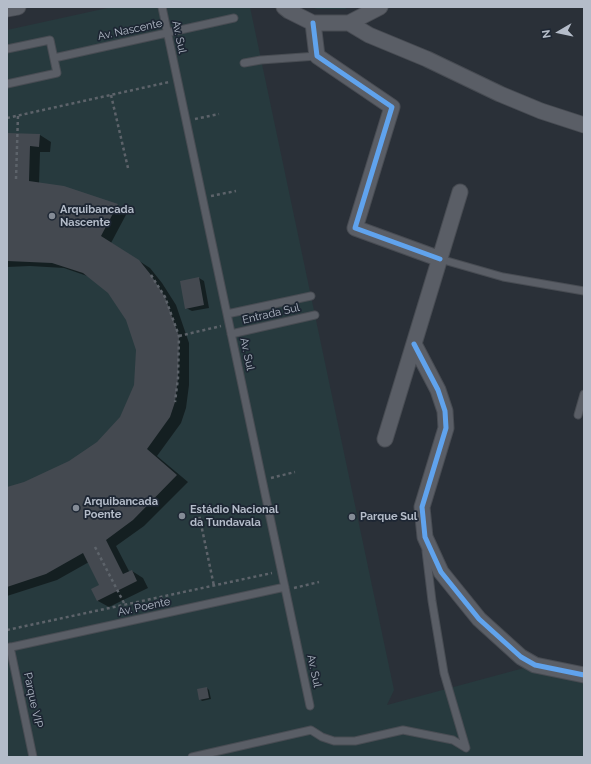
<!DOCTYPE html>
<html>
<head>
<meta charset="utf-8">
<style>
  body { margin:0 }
  #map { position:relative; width:591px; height:764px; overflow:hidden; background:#2a3038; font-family:Raleway,sans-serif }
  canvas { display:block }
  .frame { position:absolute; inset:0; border:8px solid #b4bcc9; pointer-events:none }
  .north { position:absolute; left:539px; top:12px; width:40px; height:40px; -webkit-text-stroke:3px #1d2633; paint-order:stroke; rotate:261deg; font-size:11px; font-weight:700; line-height:16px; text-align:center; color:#b4bcc9 }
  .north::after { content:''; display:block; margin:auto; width:14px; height:18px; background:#b4bcc9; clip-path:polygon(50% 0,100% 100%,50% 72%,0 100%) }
</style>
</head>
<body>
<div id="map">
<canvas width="591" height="764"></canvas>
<div class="frame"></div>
<div class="north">N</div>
</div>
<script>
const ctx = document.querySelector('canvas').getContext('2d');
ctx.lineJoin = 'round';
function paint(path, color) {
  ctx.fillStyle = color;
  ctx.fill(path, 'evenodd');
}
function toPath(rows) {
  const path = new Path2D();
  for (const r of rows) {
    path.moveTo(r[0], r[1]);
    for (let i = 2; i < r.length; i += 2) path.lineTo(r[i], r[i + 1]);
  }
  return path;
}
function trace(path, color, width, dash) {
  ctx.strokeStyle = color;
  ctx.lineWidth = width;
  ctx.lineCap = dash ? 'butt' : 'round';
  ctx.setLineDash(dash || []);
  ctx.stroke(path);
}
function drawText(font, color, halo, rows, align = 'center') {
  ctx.font = font + ' Raleway,sans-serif';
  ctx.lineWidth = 3.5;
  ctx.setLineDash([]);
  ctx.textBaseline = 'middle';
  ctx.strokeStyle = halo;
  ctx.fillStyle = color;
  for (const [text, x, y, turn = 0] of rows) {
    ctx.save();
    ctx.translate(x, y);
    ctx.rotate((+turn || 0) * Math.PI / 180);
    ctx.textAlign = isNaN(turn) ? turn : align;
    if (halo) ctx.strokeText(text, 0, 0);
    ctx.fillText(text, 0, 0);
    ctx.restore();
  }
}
const green = toPath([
  [112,7,250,7,394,690,387,705,535,665,584,675,584,757,7,757,7,30],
  [311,7,349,7,345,9,317,9]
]);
const shadow = toPath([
  [7,134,40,135,51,142,50,152,40,152,39,184,117,205,128,211,111,243,150,268,162,283,176,305,189,343,189,385,186,408,181,423,157,456,188,482,144,526,116,546,130,573,132,571,143,578,148,588,109,607,98,601,93,590,100,586,89,562,57,580,7,596,7,488,25,483,69,462,98,443,121,417,135,385,137,350,127,319,109,292,90,277,64,268,30,266,7,267],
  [199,278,204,281,209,308,192,311,186,308],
  [207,688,209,690,211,699,202,701,200,699]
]);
const building = toPath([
  [7,133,40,134,39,147,30,146,29,181,64,186,118,204,101,236,139,260,151,275,165,297,179,336,178,378,175,402,170,417,147,449,177,475,133,520,106,540,123,574,132,570,137,581,97,601,91,589,99,585,83,553,46,574,7,587,7,487,24,482,69,461,97,442,120,417,134,385,136,350,126,320,108,293,83,273,52,263,7,261],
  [199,277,204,305,185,309,180,281],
  [207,687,209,698,199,700,197,689]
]);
const path = toPath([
  [111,95,128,168],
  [7,118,169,82],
  [195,119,219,114],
  [16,179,18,115],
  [211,196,236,191],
  [151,275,165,297,179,336,178,378,175,402],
  [179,336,221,326],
  [271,478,295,472],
  [197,505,214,586],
  [95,547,125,605],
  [294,588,319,582],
  [7,630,272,573]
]);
const lane = toPath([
  [162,7,310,706],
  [7,49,50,40,57,73,7,84],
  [54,58,234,18],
  [244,63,261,60,317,56],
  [440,259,503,277,584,291],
  [227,314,311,296],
  [231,334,315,315],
  [578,415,584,394],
  [10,647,33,757],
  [7,648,285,587],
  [192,757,311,730,322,737,334,741,355,741,403,730,453,740,466,748,444,673,432,601,426,551]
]);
const street = toPath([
  [284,7,289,11,313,23,349,23,380,7],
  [7,9,18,7],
  [313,23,317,56,392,107,355,228,440,259],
  [349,23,369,35,427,59,500,94,541,111,584,125],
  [414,344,438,390,445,411,446,428,422,507,425,537,441,572,479,619,521,657,535,665,584,675],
  [385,439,460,192]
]);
const cycleway = toPath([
  [313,23,317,56,392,107,355,228,440,259],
  [414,344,438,390,445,411,446,428,422,507,425,537,441,572,479,619,521,657,535,665,584,675]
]);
const markers = [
  [52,216,4,"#848b96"],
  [76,508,4,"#848b96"],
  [182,516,4,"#848b96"],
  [352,517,4,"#848b96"]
];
const streetNames = [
  ["Av. Nascente",130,30,-12],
  ["Av. Sul",179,37,78],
  ["Entrada Sul",271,314,-13],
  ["Av. Sul",247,354,78],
  ["Av. Poente",144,607,-12],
  ["Av. Sul",314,671,78],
  ["Parque VIP",33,700,78]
];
const poiNames = [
  ["Arquibancada",60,210],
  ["Nascente",60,223],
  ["Arquibancada",84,502],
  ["Poente",84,515],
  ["Estádio Nacional",190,510],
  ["da Tundavala",190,523],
  ["Parque Sul",360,517]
];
paint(green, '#273a3e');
paint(shadow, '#0007');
paint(building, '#444950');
trace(lane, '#484c53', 9);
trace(street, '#484c53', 17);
trace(path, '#5d636a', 2.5, [3, 3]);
trace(lane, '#5a5e66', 7);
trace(street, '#5a5e66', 15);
trace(cycleway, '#60a3ed', 5);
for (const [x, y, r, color] of markers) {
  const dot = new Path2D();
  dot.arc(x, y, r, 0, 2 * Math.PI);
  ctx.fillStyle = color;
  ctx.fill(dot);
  trace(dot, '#1d2633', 1.5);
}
drawText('11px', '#b4bcc9', '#1d2633', streetNames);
drawText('bold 11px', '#b4bcc9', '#1d2633', poiNames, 'left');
</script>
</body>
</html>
